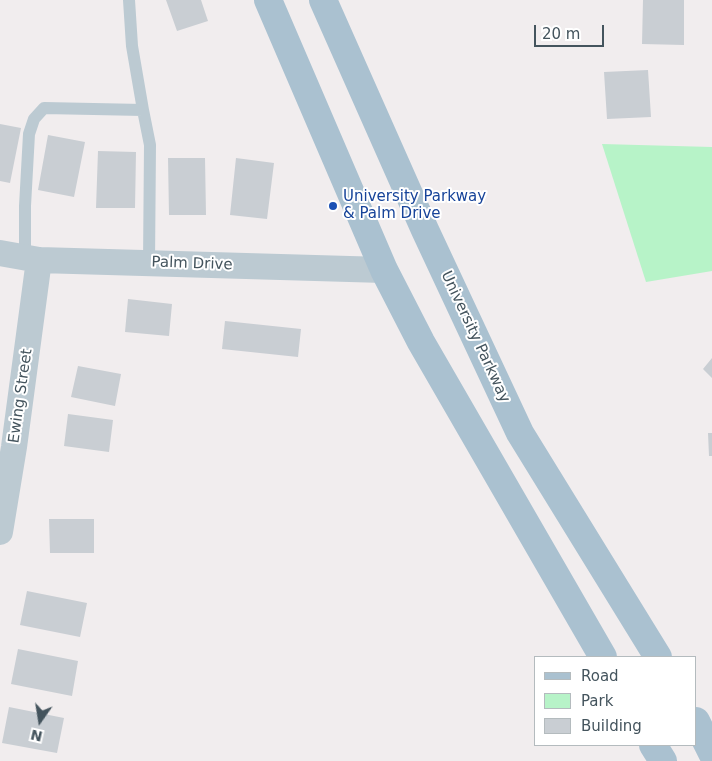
<!DOCTYPE html>
<html>
<head>
<meta charset="utf-8">
<style>
  body { margin:0 }
  #map { position:relative; width:712px; height:761px; overflow:hidden; background:#f1edee; font-family:"DejaVu Sans",sans-serif }
  canvas { display:block }
  .legend { position:absolute; left:534px; top:656px; width:162px; height:90px; box-sizing:border-box; background:#fff; border:1px solid #b4bbbe; margin:0; padding:6px 9px; list-style:none; font-size:15px; color:#44545d }
  .legend li { display:flex; align-items:center; gap:10px; height:25px }
  .legend b { width:25px; border:1px solid #b4bbbe }
  .north { position:absolute; left:15px; top:696px; width:50px; height:50px; -webkit-text-stroke:4px #fff; paint-order:stroke; rotate:193deg; font-size:14px; font-weight:700; line-height:20px; text-align:center; color:#44545d }
  .north::after { content:''; display:block; margin:auto; width:18px; height:22px; background:#44545d; clip-path:polygon(50% 0,100% 100%,50% 72%,0 100%) }
  .scale { position:absolute; left:534px; top:25px; width:70px; height:22px; box-sizing:border-box; border:2px solid #44545d; border-top:0; padding-left:6px; font-size:15px; line-height:18px; white-space:nowrap; color:#44545d; -webkit-text-stroke:4px #fff; paint-order:stroke }
</style>
</head>
<body>
<div id="map">
<canvas width="712" height="761"></canvas>
<ul class="legend">
<li><b style="height:6px;background:#aac1d0"></b>Road</li>
<li><b style="height:14px;background:#b7f3c8"></b>Park</li>
<li><b style="height:14px;background:#c9ced3"></b>Building</li>
</ul>
<div class="north">N</div>
<div class="scale">20 m</div>
</div>
<script>
const ctx = document.querySelector('canvas').getContext('2d');
ctx.lineJoin = 'round';
function paint(path, color) {
  ctx.fillStyle = color;
  ctx.fill(path, 'evenodd');
}
function toPath(rows) {
  const path = new Path2D();
  for (const r of rows) {
    path.moveTo(r[0], r[1]);
    for (let i = 2; i < r.length; i += 2) path.lineTo(r[i], r[i + 1]);
  }
  return path;
}
function trace(path, color, width, dash) {
  ctx.strokeStyle = color;
  ctx.lineWidth = width;
  ctx.lineCap = dash ? 'butt' : 'round';
  ctx.setLineDash(dash || []);
  ctx.stroke(path);
}
function drawText(font, color, halo, rows, align = 'center') {
  ctx.font = font + ' "DejaVu Sans",sans-serif';
  ctx.lineWidth = 4;
  ctx.setLineDash([]);
  ctx.textBaseline = 'middle';
  ctx.strokeStyle = halo;
  ctx.fillStyle = color;
  for (const [text, x, y, turn = 0] of rows) {
    ctx.save();
    ctx.translate(x, y);
    ctx.rotate((+turn || 0) * Math.PI / 180);
    ctx.textAlign = isNaN(turn) ? turn : align;
    if (halo) ctx.strokeText(text, 0, 0);
    ctx.fillText(text, 0, 0);
    ctx.restore();
  }
}
const green = toPath([
  [602,144,712,147,712,271,646,282]
]);
const building = toPath([
  [166,0,201,0,208,21,177,31],
  [643,0,684,0,684,45,642,44],
  [648,70,651,117,607,119,604,72],
  [0,124,21,128,10,183,0,181],
  [48,135,85,142,74,197,38,190],
  [98,151,136,152,135,208,96,208],
  [168,158,205,158,206,215,169,215],
  [236,158,274,163,267,219,230,215],
  [128,299,172,304,169,336,125,332],
  [225,321,301,329,298,357,222,349],
  [712,358,712,378,703,369],
  [78,366,121,374,115,406,71,397],
  [68,414,113,420,109,452,64,446],
  [708,433,712,433,712,456,709,456],
  [49,519,94,519,94,553,50,553],
  [27,591,87,603,80,637,20,625],
  [18,649,78,661,72,696,11,684],
  [9,707,64,718,57,753,2,743]
]);
const service = toPath([
  [129,0,132,46,143,110],
  [25,257,25,206,29,134,34,119,44,108,143,110,150,145,149,263]
]);
const minor = toPath([
  [0,253,39,260,384,270],
  [0,532,14,447,39,260]
]);
const primary = toPath([
  [268,0,384,270,421,342,603,657],
  [323,0,425,230,520,433,658,657],
  [696,721,712,753],
  [653,745,663,761]
]);
const markers = [
  [333,206,5,"#1a4fb4"]
];
const transitNames = [
  ["University Parkway",343,197],
  ["& Palm Drive",343,214]
];
const streetNames = [
  ["Palm Drive",192,264,2],
  ["University Parkway",475,337,65],
  ["Ewing Street",21,396,-82]
];
paint(green, '#b7f3c8');
paint(building, '#c9ced3');
trace(service, '#bccad2', 12);
trace(minor, '#bccad2', 26);
trace(primary, '#aac1d0', 28);
for (const [x, y, r, color] of markers) {
  const dot = new Path2D();
  dot.arc(x, y, r, 0, 2 * Math.PI);
  ctx.fillStyle = color;
  ctx.fill(dot);
  trace(dot, '#fff', 2);
}
drawText('15px', '#164399', '#fff', transitNames, 'left');
drawText('15px', '#44545d', '#fff', streetNames);
</script>
</body>
</html>
